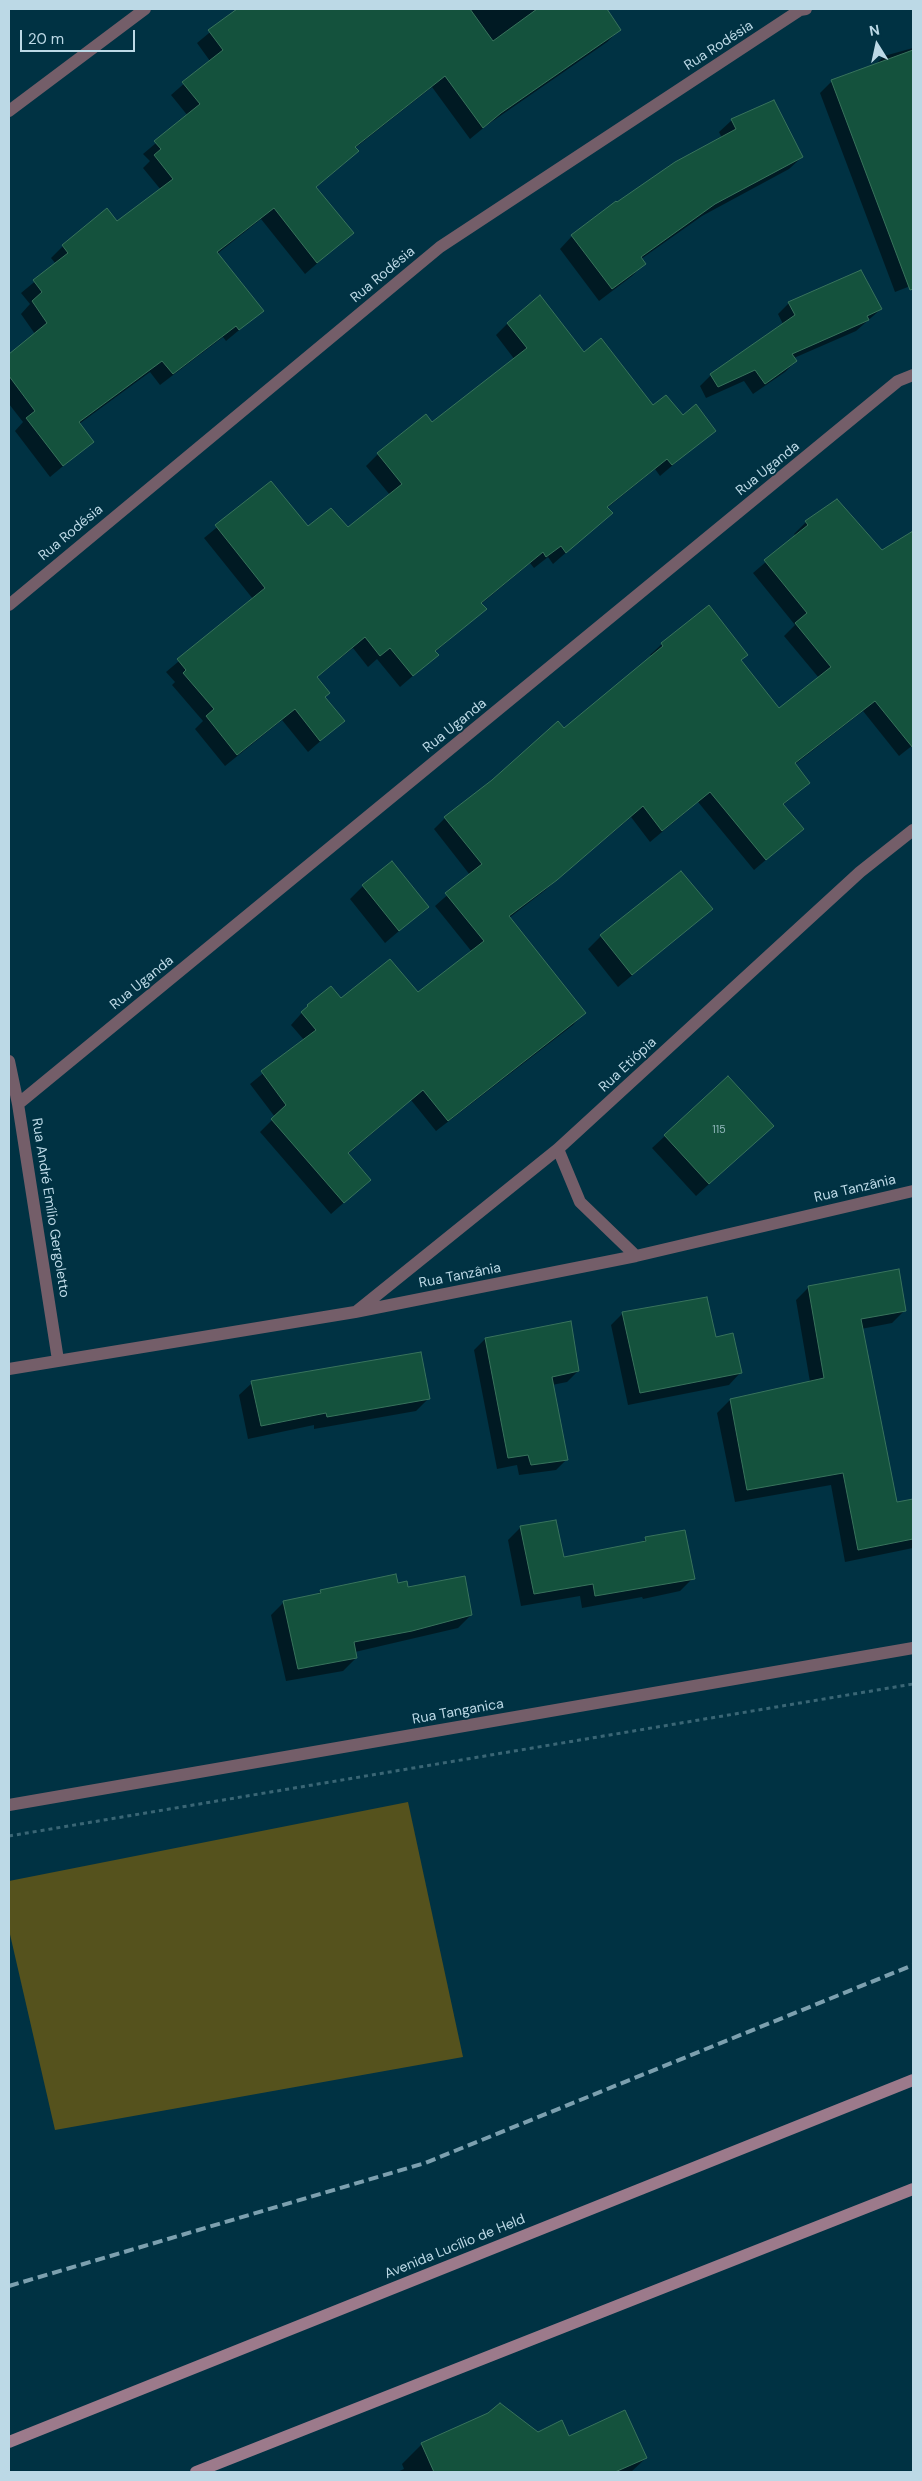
<!DOCTYPE html>
<html>
<head>
<meta charset="utf-8">
<style>
  body { margin:0 }
  #map { position:relative; width:922px; height:2481px; overflow:hidden; background:#003243; font-family:"DM Sans",sans-serif }
  canvas { display:block }
  .frame { position:absolute; inset:0; border:10px solid #bcd9e6; pointer-events:none }
  .north { position:absolute; left:852px; top:20px; width:50px; height:50px; -webkit-text-stroke:4px #003243; paint-order:stroke; rotate:350deg; font-size:14px; font-weight:700; line-height:20px; text-align:center; color:#bcd9e6 }
  .north::after { content:''; display:block; margin:auto; width:18px; height:22px; background:#bcd9e6; clip-path:polygon(50% 0,100% 100%,50% 72%,0 100%) }
  .scale { position:absolute; left:20px; top:30px; width:115px; height:22px; box-sizing:border-box; border:2px solid #bcd9e6; border-top:0; padding-left:6px; font-size:15px; line-height:18px; white-space:nowrap; color:#bcd9e6; -webkit-text-stroke:4px #003243; paint-order:stroke }
</style>
</head>
<body>
<div id="map">
<canvas width="922" height="2481"></canvas>
<div class="frame"></div>
<div class="north">N</div>
<div class="scale">20 m</div>
</div>
<script>
const ctx = document.querySelector('canvas').getContext('2d');
ctx.lineJoin = 'round';
function paint(path, color) {
  ctx.fillStyle = color;
  ctx.fill(path, 'evenodd');
}
function toPath(rows) {
  const path = new Path2D();
  for (const r of rows) {
    path.moveTo(r[0], r[1]);
    for (let i = 2; i < r.length; i += 2) path.lineTo(r[i], r[i + 1]);
  }
  return path;
}
function trace(path, color, width, dash) {
  ctx.strokeStyle = color;
  ctx.lineWidth = width;
  ctx.lineCap = dash ? 'butt' : 'round';
  ctx.setLineDash(dash || []);
  ctx.stroke(path);
}
function drawText(font, color, halo, rows, align = 'center') {
  ctx.font = font + ' "DM Sans",sans-serif';
  ctx.lineWidth = 4;
  ctx.setLineDash([]);
  ctx.textBaseline = 'middle';
  ctx.strokeStyle = halo;
  ctx.fillStyle = color;
  for (const [text, x, y, turn = 0] of rows) {
    ctx.save();
    ctx.translate(x, y);
    ctx.rotate((+turn || 0) * Math.PI / 180);
    ctx.textAlign = isNaN(turn) ? turn : align;
    if (halo) ctx.strokeText(text, 0, 0);
    ctx.fillText(text, 0, 0);
    ctx.restore();
  }
}
const green = toPath([
  [408,1802,463,2057,55,2130,9,1930,9,1881]
]);
const shadow = toPath([
  [238,9,386,9,406,36,442,9,546,9,549,13,555,9,605,9,619,30,607,42,487,125,470,139,432,87,355,148,345,163,315,188,352,233,305,274,261,219,217,254,262,311,226,341,223,337,160,385,150,372,79,424,92,442,50,477,15,431,23,422,9,404,9,356,35,334,21,314,30,304,21,293,56,264,51,258,63,246,117,223,161,190,143,168,150,161,143,154,188,116,171,95,210,61,197,43],
  [913,48,913,285,895,292,820,93,832,81,874,66,884,56],
  [732,120,802,157,789,169,702,216,641,259,644,264,632,276,599,301,560,249,572,236,722,138,719,132],
  [789,303,881,309,856,331,794,358,796,361,785,372,753,394,744,381,706,398,700,386,711,375,783,324,778,314],
  [508,323,584,354,653,406,714,430,660,476,655,469,607,508,611,513,553,564,548,557,534,568,530,563,481,604,485,609,435,652,437,655,400,687,377,659,368,667,353,648,316,678,324,697,343,721,308,752,282,720,225,766,195,729,203,721,172,685,175,682,166,672,253,599,204,538,271,483,308,528,348,529,390,495,366,466,378,454,432,423,515,360,496,335],
  [837,501,882,552,913,532,913,745,899,756,863,711,794,765,808,783,783,805,802,829,754,870,698,802,650,842,631,817,544,891,509,918,584,1013,573,1025,436,1131,411,1100,348,1154,357,1191,331,1214,260,1132,275,1117,250,1084,304,1040,291,1025,308,1006,340,999,418,994,472,952,435,906,470,875,434,829,445,818,564,730,652,657,650,655,662,644,740,660,779,710,819,678,784,636,795,625,753,573,796,536,794,534,806,522],
  [363,886,427,907,385,943,350,899],
  [712,909,618,987,588,949,601,936],
  [665,1136,759,1138,696,1196,652,1148],
  [809,1287,905,1310,892,1323,861,1329,896,1504,913,1500,913,1548,845,1562,831,1485,735,1502,717,1413,730,1400,810,1382,796,1300],
  [623,1313,715,1339,740,1373,729,1385,628,1405,611,1325],
  [485,1339,578,1371,567,1382,552,1385,567,1459,556,1470,519,1475,517,1465,497,1469,474,1350],
  [252,1383,429,1398,416,1411,314,1429,314,1425,248,1439,239,1395],
  [521,1527,563,1559,641,1544,646,1538,693,1578,680,1591,643,1599,642,1597,582,1608,580,1596,521,1606,508,1540],
  [407,1589,471,1615,458,1628,355,1652,356,1658,343,1671,286,1681,271,1615,284,1602,316,1595,321,1591],
  [537,2433,569,2437,646,2458,631,2472,397,2472,404,2469,402,2464,422,2444]
]);
const building = toPath([
  [237,9,470,9,493,41,537,9,607,9,621,30,501,113,483,128,445,76,355,147,359,151,316,187,354,233,317,263,274,208,217,252,264,311,239,330,236,326,173,374,162,361,79,422,94,442,63,466,26,418,35,411,9,376,9,354,47,323,32,301,42,292,33,280,68,253,62,245,107,208,117,221,173,179,154,155,161,149,154,141,200,104,182,82,223,50,208,30,237,9],
  [913,50,913,289,910,290,831,80,913,50],
  [774,100,803,157,715,204,641,257,646,264,612,289,571,235,616,201,617,202,675,162,736,129,731,119,774,100],
  [861,270,882,309,867,316,869,320,792,354,797,361,765,384,755,370,718,387,710,374,795,315,788,302,861,270],
  [540,295,584,352,601,338,653,405,666,395,683,415,696,404,716,431,672,465,667,459,607,507,613,513,566,553,561,546,546,557,543,552,481,603,487,609,435,651,439,655,413,676,390,648,380,656,365,637,317,677,330,693,325,697,345,721,320,741,295,709,237,755,206,716,214,709,183,673,186,670,177,659,265,588,215,525,271,481,308,526,331,508,348,527,402,484,377,453,426,414,432,422,527,348,507,323,540,295],
  [837,499,882,550,913,531,913,748,875,701,795,763,810,783,783,804,804,829,766,860,710,792,662,831,643,806,557,880,509,916,586,1013,448,1121,423,1090,348,1153,371,1180,344,1203,271,1119,286,1105,261,1071,316,1030,301,1012,308,1006,307,1005,331,986,341,998,390,959,418,992,484,941,445,893,482,864,444,817,492,780,558,721,564,728,663,646,661,643,709,605,748,655,741,660,779,708,831,667,795,623,807,613,764,560,808,525,805,521,837,499],
  [392,861,429,907,399,931,362,885,392,861],
  [681,871,713,909,632,975,600,935,681,871],
  [728,1076,774,1126,709,1184,664,1135,728,1076],
  [899,1269,906,1311,861,1319,897,1502,913,1499,913,1539,858,1550,843,1473,747,1490,730,1399,824,1378,808,1286,899,1269],
  [707,1297,716,1337,733,1333,742,1373,640,1393,622,1312,707,1297],
  [571,1321,579,1371,552,1377,568,1460,531,1465,528,1455,508,1458,485,1338,571,1321],
  [421,1352,430,1399,327,1417,326,1413,261,1426,251,1381,421,1352],
  [556,1520,564,1557,646,1541,645,1537,685,1530,695,1579,595,1596,593,1584,534,1594,520,1526,556,1520],
  [396,1574,398,1583,407,1581,408,1587,465,1576,472,1615,412,1631,354,1642,357,1658,298,1669,283,1601,321,1593,320,1590,396,1574],
  [500,2403,538,2432,562,2420,569,2436,625,2410,647,2458,615,2472,434,2472,421,2443,488,2413,500,2403]
]);
const path = toPath([
  [9,1836,913,1684]
]);
const minor = toPath([
  [9,111,145,9],
  [9,605,440,247,800,10,806,9],
  [9,1061,18,1104,58,1360],
  [18,1104,898,381,913,375],
  [558,1149,580,1202,636,1256],
  [357,1311,558,1149,860,872,913,830],
  [9,1369,355,1312,636,1256,913,1191]
]);
const tertiary = toPath([
  [9,1805,913,1648]
]);
const secondary = toPath([
  [9,2442,913,2080],
  [196,2472,913,2189]
]);
const rail = toPath([
  [9,2286,425,2163,913,1965]
]);
const numberNames = [
  ["115",719,1130]
];
const streetNames = [
  ["Rua Rodésia",719,46,-33],
  ["Rua Rodésia",383,275,-40],
  ["Rua Uganda",768,469,-39],
  ["Rua Rodésia",71,533,-40],
  ["Rua Uganda",455,726,-39],
  ["Rua Uganda",142,983,-39],
  ["Rua Etiópia",628,1065,-43],
  ["Rua Tanzânia",855,1189,-13],
  ["Rua André Emílio Gergoletto",50,1208,81],
  ["Rua Tanzânia",460,1276,-11],
  ["Rua Tanganica",458,1712,-10],
  ["Avenida Lucílio de Held",455,2247,-22]
];
paint(green, '#55521d');
paint(shadow, '#0007');
paint(building, '#14523d');
trace(building, '#38735c', 1);
trace(path, '#3a6675', 3, [4, 4]);
trace(minor, '#745e69', 12);
trace(tertiary, '#745e69', 12);
trace(secondary, '#9c7a8b', 12);
trace(rail, '#7ca0af', 4, [10, 5]);
drawText('11px', '#92b7bc', null, numberNames);
drawText('14px', '#bcd9e6', '#003243', streetNames);
</script>
</body>
</html>
